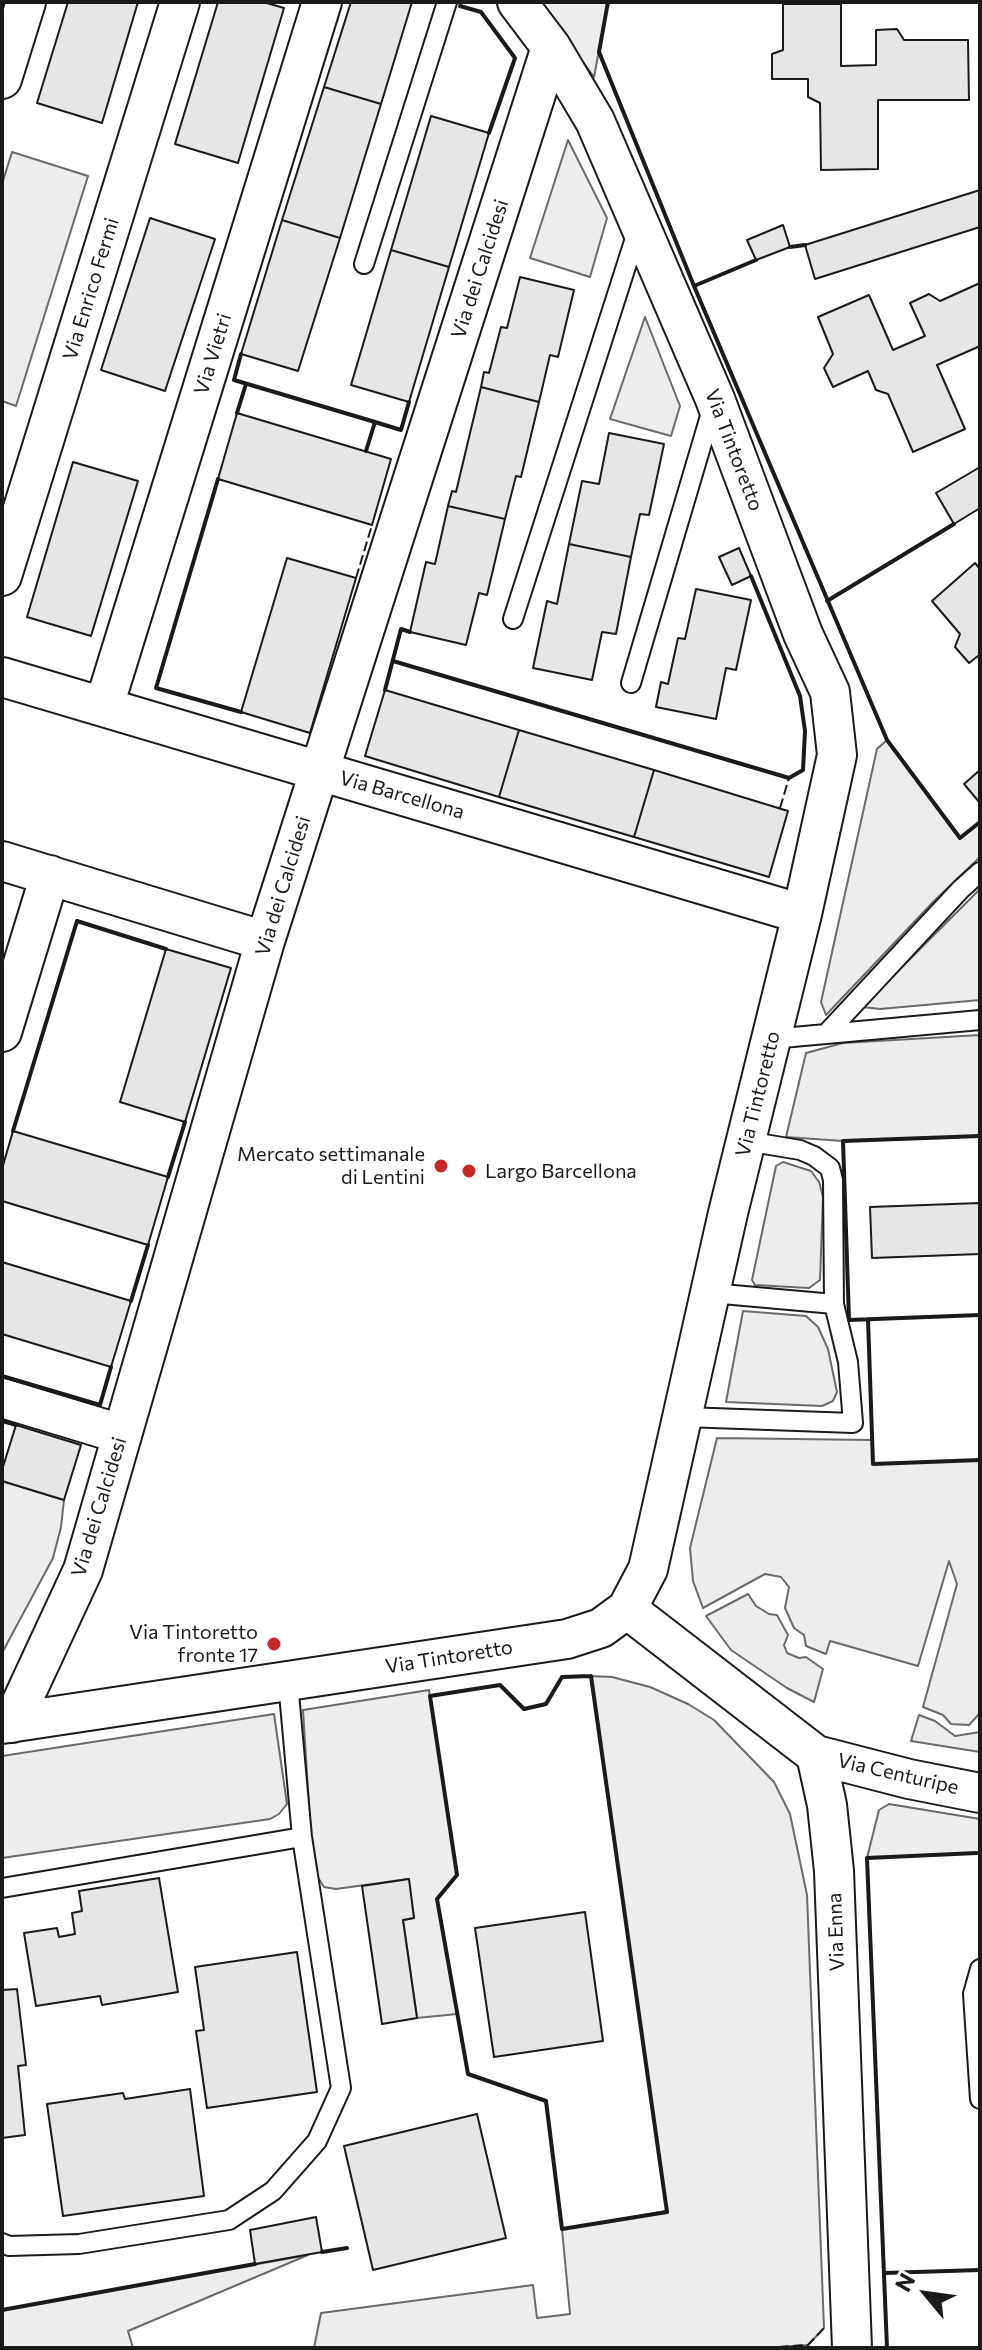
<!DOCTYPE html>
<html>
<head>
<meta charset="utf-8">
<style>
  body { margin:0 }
  #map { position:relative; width:982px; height:2350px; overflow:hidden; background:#fff; font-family:Commissioner,sans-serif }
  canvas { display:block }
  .frame { position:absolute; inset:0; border:4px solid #1a1a1a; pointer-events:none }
  .north { position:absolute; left:886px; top:2254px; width:80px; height:80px; -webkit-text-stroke:6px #fff; paint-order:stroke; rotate:299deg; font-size:22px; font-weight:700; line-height:32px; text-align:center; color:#1a1a1a }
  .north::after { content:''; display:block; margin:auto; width:28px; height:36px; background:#1a1a1a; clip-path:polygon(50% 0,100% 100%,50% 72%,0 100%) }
</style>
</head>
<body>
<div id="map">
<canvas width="982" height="2350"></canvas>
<div class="frame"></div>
<div class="north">N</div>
</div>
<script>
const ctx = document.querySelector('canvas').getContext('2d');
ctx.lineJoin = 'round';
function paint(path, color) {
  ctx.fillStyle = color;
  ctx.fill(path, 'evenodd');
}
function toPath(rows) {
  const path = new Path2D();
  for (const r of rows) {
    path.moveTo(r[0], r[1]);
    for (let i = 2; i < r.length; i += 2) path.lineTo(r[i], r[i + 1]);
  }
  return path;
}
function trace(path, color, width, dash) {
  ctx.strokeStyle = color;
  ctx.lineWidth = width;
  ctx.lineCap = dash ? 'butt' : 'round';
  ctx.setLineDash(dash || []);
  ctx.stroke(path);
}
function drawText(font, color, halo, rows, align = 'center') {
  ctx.font = font + ' Commissioner,sans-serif';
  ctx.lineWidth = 6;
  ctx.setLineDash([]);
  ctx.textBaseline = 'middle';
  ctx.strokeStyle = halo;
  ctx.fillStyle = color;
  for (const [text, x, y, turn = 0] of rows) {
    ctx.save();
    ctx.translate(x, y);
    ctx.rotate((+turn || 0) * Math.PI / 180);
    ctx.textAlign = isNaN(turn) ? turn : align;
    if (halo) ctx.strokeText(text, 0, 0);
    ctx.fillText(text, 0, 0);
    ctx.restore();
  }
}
const green = toPath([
  [538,2,608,2,594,77,538,2],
  [568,140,607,218,590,277,530,258,568,140],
  [12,152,88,176,16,406,2,401,2,184,12,152],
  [645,317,680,406,671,436,610,419,645,317],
  [887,740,960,838,980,822,980,857,934,901,826,1015,821,1002,877,749,887,740],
  [980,889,980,1000,880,1009,862,1007,980,889],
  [980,1035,980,1136,843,1141,786,1137,806,1053,843,1043,980,1035],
  [783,1162,811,1171,819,1182,823,1197,820,1280,809,1288,755,1285,752,1280,776,1166,783,1162],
  [743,1311,806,1316,818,1327,828,1349,837,1392,833,1401,822,1406,726,1402,743,1311],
  [717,1438,872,1440,873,1464,980,1460,980,1713,969,1725,951,1724,943,1715,923,1707,957,1584,949,1561,918,1666,830,1641,826,1654,806,1646,804,1635,794,1628,785,1608,789,1587,781,1577,765,1574,703,1608,693,1581,690,1548,717,1438],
  [2,1481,64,1500,61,1527,53,1558,2,1653,2,1481],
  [748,1594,756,1606,769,1614,777,1615,788,1635,784,1645,787,1653,799,1658,806,1657,823,1669,814,1702,787,1688,731,1650,706,1616,748,1594],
  [591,1676,612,1677,650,1687,688,1704,714,1720,774,1782,790,1814,807,1895,824,2328,808,2345,765,2348,314,2348,321,2313,533,2285,537,2318,570,2314,562,2229,667,2211,591,1676],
  [429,1690,457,1875,437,1899,457,2014,417,2018,403,1920,414,1918,408,1879,336,1889,324,1887,317,1876,312,1854,303,1710,429,1690],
  [274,1714,287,1804,279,1814,270,1819,2,1858,2,1756,274,1714],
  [919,1715,935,1721,955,1736,980,1732,980,1752,911,1741,919,1715],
  [889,1804,980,1819,980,1853,867,1858,879,1810,889,1804],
  [308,2255,128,2331,133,2348,2,2348,2,2310,308,2255]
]);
const building = toPath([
  [68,2,138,2,102,123,37,103,68,2],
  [218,2,263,2,284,8,238,163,175,144,218,2],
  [351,2,412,2,381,104,324,87,351,2],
  [783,4,841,4,841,66,876,65,876,30,897,29,904,40,968,40,969,100,878,100,878,169,821,170,820,103,808,97,808,79,772,79,772,54,783,50,783,4],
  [324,87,381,104,340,238,282,220,324,87],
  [431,116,489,133,449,267,391,250,431,116],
  [980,190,980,227,815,279,805,245,980,190],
  [150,218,215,239,165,391,101,370,150,218],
  [282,220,340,238,298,371,241,354,282,220],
  [783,225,790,247,756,260,747,240,783,225],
  [391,250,449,267,409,402,351,385,391,250],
  [520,277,574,290,558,357,550,355,539,402,481,387,484,372,489,373,501,327,507,328,520,277],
  [980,283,980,346,937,365,965,429,913,452,888,394,876,390,868,371,833,387,824,368,833,354,818,317,869,295,893,350,925,336,910,303,929,294,940,301,980,283],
  [481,387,539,402,521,477,516,476,505,519,448,506,452,491,456,492,481,387],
  [237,413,391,459,372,525,218,479,237,413],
  [609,433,664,444,649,515,640,514,631,557,569,544,582,481,599,484,609,433],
  [73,462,138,481,91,636,27,617,73,462],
  [980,467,980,508,954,524,936,493,980,467],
  [448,506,505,519,487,595,479,593,466,645,410,632,426,562,435,564,448,506],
  [569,544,631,557,616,634,602,632,592,680,533,668,547,601,557,604,569,544],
  [739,548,751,576,732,585,719,557,739,548],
  [287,558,356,578,310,733,241,712,287,558],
  [975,563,980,569,980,658,978,656,969,663,955,647,960,634,932,601,975,563],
  [696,589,751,600,736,670,726,668,716,719,656,707,661,682,668,684,678,638,685,639,696,589],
  [385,690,519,730,499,797,365,756,385,690],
  [519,730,654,770,634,837,499,797,519,730],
  [654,770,788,811,769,877,634,837,654,770],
  [980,770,980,803,964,784,980,770],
  [166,949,231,968,185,1122,120,1102,166,949],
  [13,1131,168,1177,148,1245,2,1201,2,1169,13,1131],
  [980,1203,980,1254,872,1258,870,1207,980,1203],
  [2,1262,131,1301,111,1367,2,1334,2,1262],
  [16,1425,81,1445,64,1500,2,1481,2,1470,16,1425],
  [159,1878,178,1992,102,2005,100,1996,36,2006,24,1933,57,1928,59,1937,75,1934,72,1913,82,1911,79,1891,159,1878],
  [409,1879,414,1918,403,1920,417,2018,382,2024,362,1886,409,1879],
  [585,1912,603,2041,494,2057,475,1928,585,1912],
  [297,1952,317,2092,207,2108,196,2031,204,2030,195,1967,297,1952],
  [17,1989,26,2065,18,2066,25,2135,2,2138,2,1990,17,1989],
  [190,2089,204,2196,63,2216,47,2104,123,2093,125,2099,190,2089],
  [477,2114,506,2238,373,2270,344,2146,477,2114],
  [316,2217,322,2252,255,2264,250,2230,316,2217]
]);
const service = toPath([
  [364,264,447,2],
  [513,619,638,229],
  [631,683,713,406],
  [826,1034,961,889,980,872],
  [771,1039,980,1020],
  [711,1293,834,1304,833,1180,830,1168,814,1156,800,1150,746,1141],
  [684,1417,853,1423,848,1362,834,1304],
  [2,1888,302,1837],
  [980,1969,973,1994,980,2099],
  [2,2243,9,2246,79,2244,229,2220,273,2191,317,2141,341,2088,302,1837,288,1682]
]);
const minor = toPath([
  [2,79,26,2],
  [2,576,180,2],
  [2,677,802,914],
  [104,706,322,2],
  [2,861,265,941],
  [2,1032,50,875],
  [2,1398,121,1434],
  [627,1609,816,1755,827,1805,834,1871,852,2348],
  [12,1723,83,1570,265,941,551,47],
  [2,1724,567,1639,601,1628,627,1609,648,1569,728,1213,802,914,837,755,830,692,803,634,715,399,595,121,551,47,517,2],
  [816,1755,909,1779,980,1793]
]);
const fence = toPath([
  [356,578,372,525],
  [780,808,789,778],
  [765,2348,808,2345,824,2328]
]);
const wall = toPath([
  [608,2,599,52,694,286,887,740,960,838,980,822],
  [460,6,481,12,515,58,489,133],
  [790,247,805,245],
  [694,286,756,260],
  [241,354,234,380,375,422,401,430,409,402],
  [237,413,246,384],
  [366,451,375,422],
  [218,479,156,688,241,712],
  [827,601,954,524],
  [393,661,789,778,803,770,805,731,800,696,751,576],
  [385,690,401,629,410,632],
  [13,1131,77,921,166,949],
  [980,1136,843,1141,849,1320,980,1315],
  [168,1177,185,1122],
  [131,1301,148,1245],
  [868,1319,873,1464,980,1460],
  [2,1376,100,1405,111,1367],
  [2,1425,3,1421,16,1425],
  [591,1676,667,2212,562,2229,546,2101,468,2074,437,1899,457,1875,430,1696,500,1685,524,1709,546,1704,562,1677,591,1676],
  [322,2252,347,2248],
  [884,2273,980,2270],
  [2,2310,255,2264],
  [887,2348,867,1858,977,1853]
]);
const markers = [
  [441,1166,8,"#c62828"],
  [469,1171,8,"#c62828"],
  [274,1644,8,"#c62828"]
];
const streetNames = [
  ["Via dei Calcidesi",480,269,-72],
  ["Via Enrico Fermi",91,289,-73],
  ["Via Vietri",213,354,-73],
  ["Via Tintoretto",734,450,69],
  ["Via Barcellona",402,795,16],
  ["Via dei Calcidesi",283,886,-73],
  ["Via Tintoretto",758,1094,-76],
  ["Via dei Calcidesi",99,1507,-73],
  ["Via Tintoretto",449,1657,-9],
  ["Via Centuripe",898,1774,13],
  ["Via Enna",836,1932,-92]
];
const poiNames = [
  ["Mercato settimanale",425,1154],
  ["di Lentini",425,1177],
  ["Largo Barcellona",485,1171,"left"],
  ["Via Tintoretto",258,1632],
  ["fronte 17",258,1655]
];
paint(green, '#ededed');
trace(green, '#6a6a6a', 2);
paint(building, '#e6e6e6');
trace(building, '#1a1a1a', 2);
trace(service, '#1a1a1a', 22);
trace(minor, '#1a1a1a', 42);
trace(service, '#fff', 18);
trace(minor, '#fff', 38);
trace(fence, '#1a1a1a', 2, [10, 4]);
trace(wall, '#1a1a1a', 4);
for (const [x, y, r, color] of markers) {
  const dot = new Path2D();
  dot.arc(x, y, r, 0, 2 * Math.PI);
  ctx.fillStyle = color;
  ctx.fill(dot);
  trace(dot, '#fff', 3);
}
drawText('20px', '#1a1a1a', '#fff', streetNames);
drawText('20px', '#1a1a1a', '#fff', poiNames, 'right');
</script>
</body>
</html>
